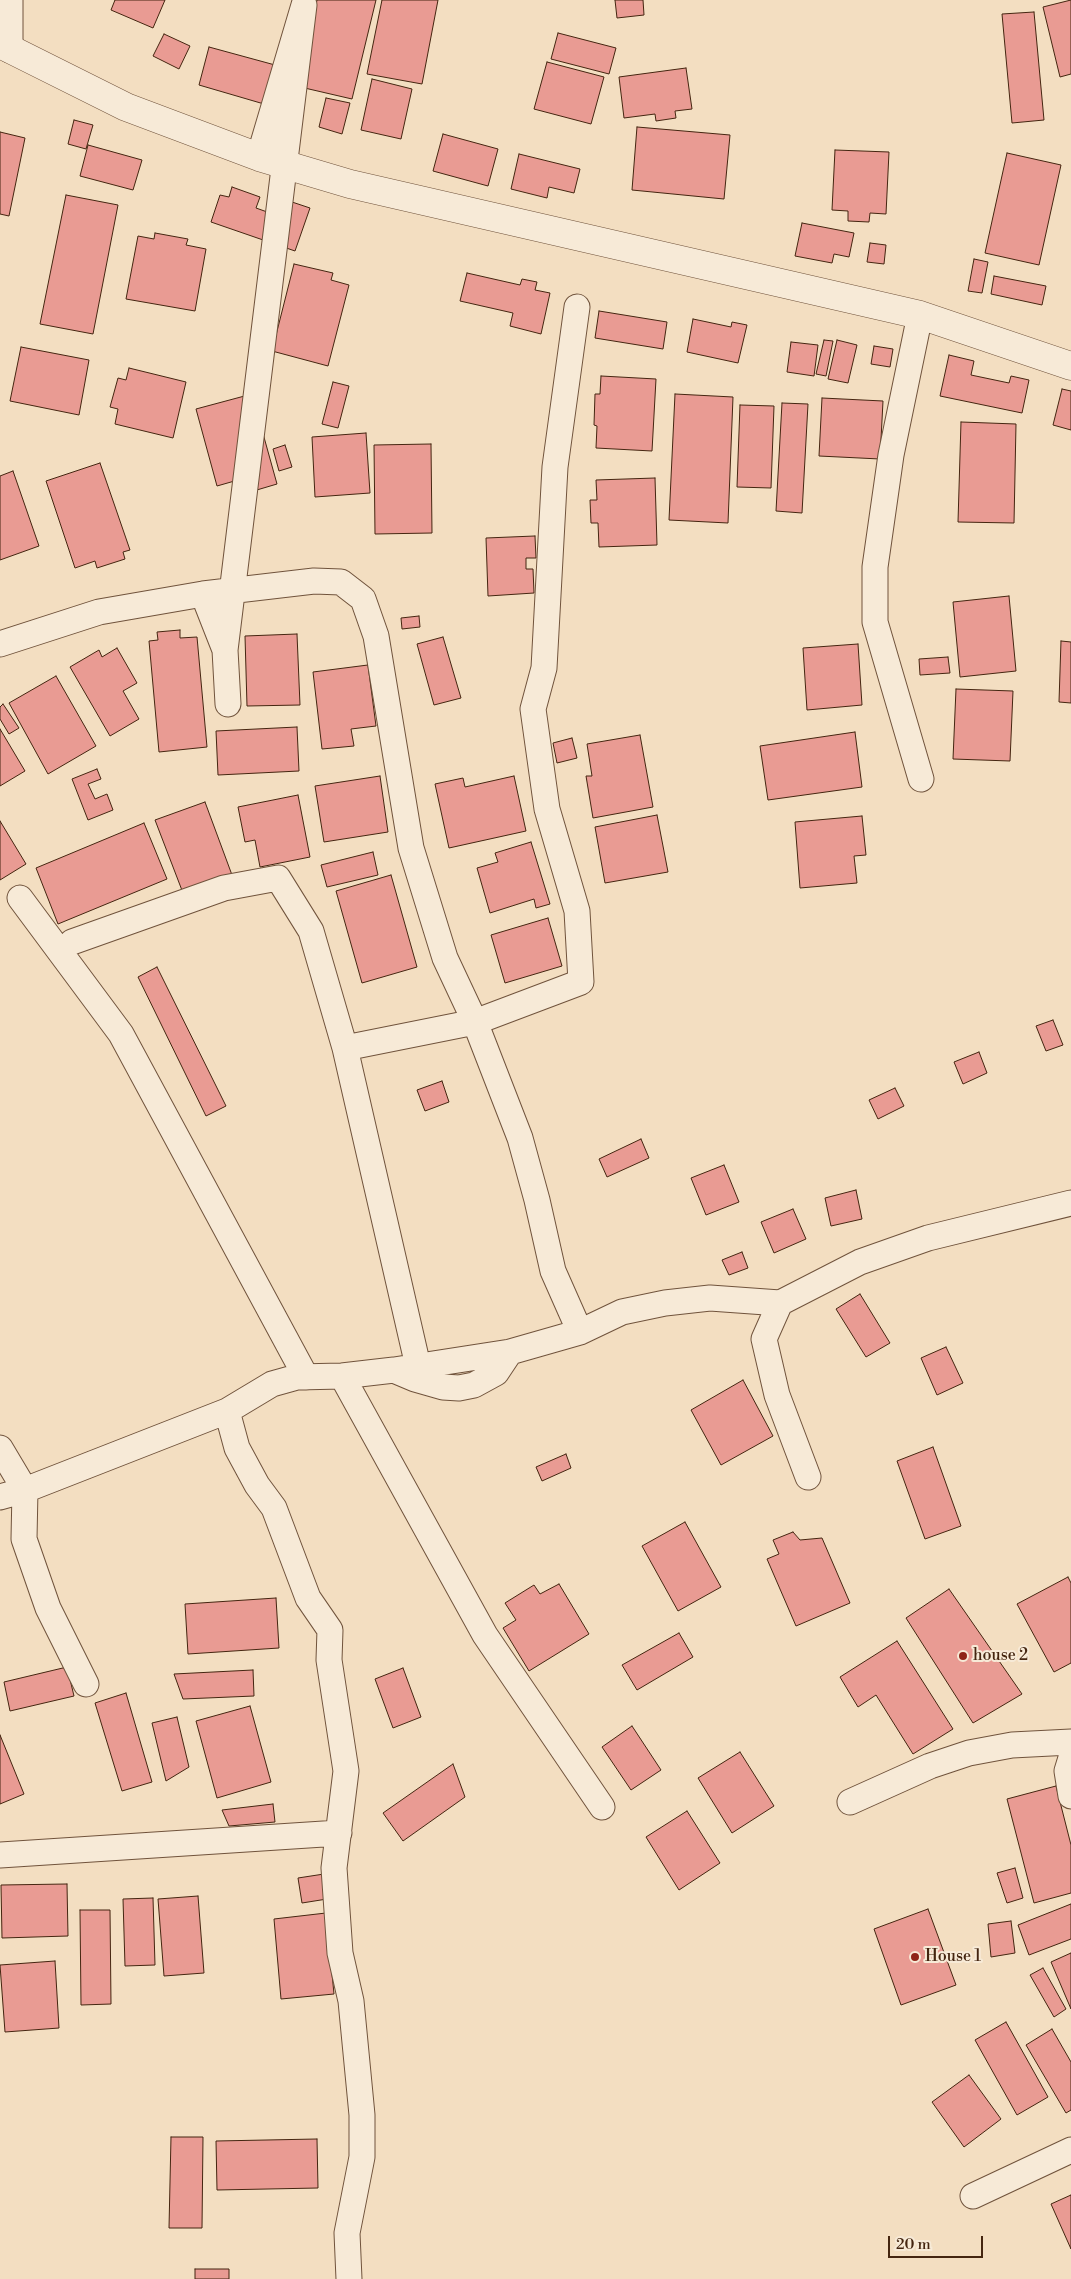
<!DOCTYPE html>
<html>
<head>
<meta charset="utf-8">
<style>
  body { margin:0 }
  #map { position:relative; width:1071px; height:2279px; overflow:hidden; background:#f3dec1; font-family:"Libre Bodoni",serif }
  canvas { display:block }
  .scale { position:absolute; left:888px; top:2236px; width:95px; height:22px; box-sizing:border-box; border:2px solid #442510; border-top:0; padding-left:6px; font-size:15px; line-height:18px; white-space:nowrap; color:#442510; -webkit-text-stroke:4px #f7ead7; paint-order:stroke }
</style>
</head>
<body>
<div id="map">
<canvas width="1071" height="2279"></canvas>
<div class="scale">20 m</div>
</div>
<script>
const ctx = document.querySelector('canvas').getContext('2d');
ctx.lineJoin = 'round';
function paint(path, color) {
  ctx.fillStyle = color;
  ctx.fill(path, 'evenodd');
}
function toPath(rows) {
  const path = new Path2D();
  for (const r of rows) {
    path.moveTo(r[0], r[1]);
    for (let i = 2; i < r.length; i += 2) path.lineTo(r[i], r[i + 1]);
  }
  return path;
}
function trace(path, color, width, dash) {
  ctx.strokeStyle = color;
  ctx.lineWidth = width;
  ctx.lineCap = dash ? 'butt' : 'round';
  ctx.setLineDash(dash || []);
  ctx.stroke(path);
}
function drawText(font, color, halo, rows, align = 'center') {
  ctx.font = font + ' "Libre Bodoni",serif';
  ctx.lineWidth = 4;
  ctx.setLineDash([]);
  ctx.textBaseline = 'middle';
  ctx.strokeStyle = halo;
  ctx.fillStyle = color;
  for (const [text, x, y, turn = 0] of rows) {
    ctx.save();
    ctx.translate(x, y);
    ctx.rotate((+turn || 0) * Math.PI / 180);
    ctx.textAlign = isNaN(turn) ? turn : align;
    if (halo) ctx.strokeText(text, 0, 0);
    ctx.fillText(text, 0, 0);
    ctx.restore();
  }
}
const building = toPath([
  [115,0,165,0,153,28,111,10,115,0],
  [317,0,376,0,352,99,296,86,317,0],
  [382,0,438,0,422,84,367,74,382,0],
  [615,0,643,0,644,15,617,18,615,0],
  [1071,0,1071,74,1060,77,1043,7,1071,0],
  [1034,12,1044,120,1012,123,1002,14,1034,12],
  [558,33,616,48,609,74,551,59,558,33],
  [164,34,190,46,179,69,153,56,164,34],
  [209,47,275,65,264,104,199,85,209,47],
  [547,62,604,77,591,124,534,109,547,62],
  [686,68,692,109,675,111,676,118,656,121,655,114,624,118,619,77,686,68],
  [372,79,412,89,401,139,361,130,372,79],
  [326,98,350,103,342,134,319,127,326,98],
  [74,120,93,125,86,149,68,144,74,120],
  [637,127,730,135,724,199,632,190,637,127],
  [0,132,25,138,9,216,0,214,0,132],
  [443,134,498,149,488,186,433,171,443,134],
  [88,145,142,160,133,190,80,176,88,145],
  [835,150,889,152,886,214,870,213,869,222,848,221,848,211,832,210,835,150],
  [1007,153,1061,165,1039,265,985,253,1007,153],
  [519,154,580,169,574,193,549,187,547,198,511,189,519,154],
  [232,187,260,197,256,208,284,218,289,201,310,208,295,251,211,222,220,195,229,197,232,187],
  [66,195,118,205,93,334,40,324,66,195],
  [802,223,854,233,849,257,834,254,832,263,795,256,802,223],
  [155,233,188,239,186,245,206,249,195,311,126,299,138,236,154,239,155,233],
  [870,243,886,245,884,264,867,262,870,243],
  [974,259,988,262,982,293,968,291,974,259],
  [294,264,333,273,331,280,349,285,328,366,272,351,294,264],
  [467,273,520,285,522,279,537,282,535,290,550,293,541,334,510,326,513,313,460,301,467,273],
  [994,276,1046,286,1042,305,991,294,994,276],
  [599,311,667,322,663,349,595,338,599,311],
  [693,319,731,327,732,322,747,325,738,363,687,352,693,319],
  [824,340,833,341,826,376,816,374,824,340],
  [837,340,857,345,848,383,828,379,837,340],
  [791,342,818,345,814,376,787,372,791,342],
  [874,346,893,349,890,367,871,364,874,346],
  [21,347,89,360,79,415,10,401,21,347],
  [949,355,974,361,971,375,1009,383,1011,376,1029,380,1022,413,940,396,949,355],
  [129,368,186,382,173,438,115,424,118,409,110,407,118,378,126,380,129,368],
  [601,376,656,379,652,451,596,448,597,426,594,425,595,394,600,394,601,376],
  [333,382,349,386,338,428,322,424,333,382],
  [1062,389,1071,391,1071,430,1053,425,1062,389],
  [252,394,277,484,250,492,238,480,217,486,196,409,252,394],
  [675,394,733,397,728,523,669,520,675,394],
  [822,398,883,401,880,459,819,456,822,398],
  [782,403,808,404,802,513,776,511,782,403],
  [740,405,774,406,771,488,737,487,740,405],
  [961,422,1016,424,1014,523,958,522,961,422],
  [366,433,370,493,315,497,312,437,366,433],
  [431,444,432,533,375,534,374,445,431,444],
  [285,445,292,467,279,471,273,449,285,445],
  [100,463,130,550,123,552,125,559,97,568,95,561,75,568,46,481,100,463],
  [13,471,39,546,0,560,0,476,13,471],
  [655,478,657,545,599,547,598,523,591,523,590,500,597,500,596,480,655,478],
  [535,536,536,558,526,558,526,569,533,569,534,593,488,596,486,538,535,536],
  [1009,596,1016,671,960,677,953,602,1009,596],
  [419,616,420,627,402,629,401,618,419,616],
  [180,630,180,638,197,637,207,747,159,752,149,641,158,640,157,632,180,630],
  [297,634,300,705,247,706,245,636,297,634],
  [443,637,461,698,434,705,417,644,443,637],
  [1061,641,1071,642,1071,703,1059,702,1061,641],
  [858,644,862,705,807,710,803,648,858,644],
  [117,648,137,683,123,691,139,719,110,736,70,667,99,650,102,657,117,648],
  [948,657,950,673,920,675,919,659,948,657],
  [368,665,376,726,351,729,354,746,322,749,313,672,368,665],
  [56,676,96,746,48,774,9,703,56,676],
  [956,689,1013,691,1010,761,953,759,956,689],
  [3,704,19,728,9,734,0,719,0,707,3,704],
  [297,727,299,771,218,775,216,731,297,727],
  [0,729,25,771,0,786,0,729],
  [855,732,862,787,768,800,760,746,855,732],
  [640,735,653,807,593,818,586,776,592,776,587,744,640,735],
  [572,738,577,758,557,763,553,743,572,738],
  [97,769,101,779,88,784,95,799,107,794,113,810,88,820,72,779,97,769],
  [380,776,388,832,324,842,315,786,380,776],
  [514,776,526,831,449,848,435,784,463,778,465,787,514,776],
  [298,795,310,857,260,867,255,840,245,842,238,807,298,795],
  [205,802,232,875,183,893,155,820,205,802],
  [657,815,668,872,605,883,595,827,657,815],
  [862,816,866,855,854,856,857,883,800,888,795,822,862,816],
  [0,821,26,864,0,880,0,821],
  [144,823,167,879,58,924,36,868,144,823],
  [531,842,550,904,536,908,534,899,490,913,477,868,498,862,495,853,531,842],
  [373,852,378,875,327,887,321,865,373,852],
  [391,875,417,967,362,983,336,891,391,875],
  [548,918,562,966,505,983,491,935,548,918],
  [157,967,226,1106,206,1116,138,977,157,967],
  [1053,1020,1063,1045,1046,1051,1036,1026,1053,1020],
  [979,1052,987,1073,963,1084,954,1062,979,1052],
  [442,1081,449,1102,425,1111,417,1090,442,1081],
  [895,1088,904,1106,878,1119,869,1100,895,1088],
  [641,1139,649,1158,607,1177,599,1159,641,1139],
  [724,1165,739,1202,706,1215,691,1178,724,1165],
  [856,1190,862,1219,831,1226,825,1198,856,1190],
  [793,1209,806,1239,774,1253,761,1222,793,1209],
  [742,1252,748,1268,729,1275,722,1260,742,1252],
  [860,1294,890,1343,866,1357,836,1309,860,1294],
  [946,1347,963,1383,937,1395,921,1358,946,1347],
  [743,1380,773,1436,721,1465,691,1410,743,1380],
  [933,1447,961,1526,925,1539,897,1461,933,1447],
  [566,1454,571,1468,542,1481,536,1467,566,1454],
  [685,1522,721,1587,678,1611,642,1546,685,1522],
  [793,1532,800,1540,822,1538,850,1603,796,1626,767,1559,779,1554,773,1540,793,1532],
  [1068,1577,1071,1583,1071,1663,1054,1672,1017,1604,1068,1577],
  [559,1584,589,1634,529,1671,503,1628,516,1620,505,1603,534,1585,540,1594,559,1584],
  [949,1589,1022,1694,973,1723,906,1618,949,1589],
  [276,1598,279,1648,188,1654,185,1604,276,1598],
  [679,1633,693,1657,637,1690,622,1665,679,1633],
  [897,1641,953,1729,913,1754,876,1695,858,1707,840,1677,897,1641],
  [67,1667,74,1696,10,1711,4,1682,67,1667],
  [403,1668,421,1717,393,1728,375,1679,403,1668],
  [253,1670,254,1696,183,1699,174,1674,253,1670],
  [126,1693,152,1782,122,1791,95,1703,126,1693],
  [250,1706,271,1782,217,1798,196,1721,250,1706],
  [177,1717,189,1767,166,1781,152,1723,177,1717],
  [632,1726,661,1770,631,1790,602,1747,632,1726],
  [0,1735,24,1794,0,1804,0,1735],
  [740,1752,774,1806,732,1833,698,1778,740,1752],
  [453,1764,465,1797,403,1841,383,1813,453,1764],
  [1056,1786,1071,1845,1071,1893,1034,1903,1007,1799,1056,1786],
  [273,1804,275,1822,229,1826,222,1810,273,1804],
  [687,1811,720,1863,679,1890,646,1837,687,1811],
  [1015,1868,1023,1898,1007,1903,997,1873,1015,1868],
  [324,1874,327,1899,302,1903,298,1878,324,1874],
  [67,1884,68,1936,2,1938,1,1885,67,1884],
  [198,1896,204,1973,164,1976,158,1899,198,1896],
  [153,1898,155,1965,125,1966,123,1899,153,1898],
  [1071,1904,1071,1939,1029,1955,1018,1925,1071,1904],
  [928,1909,956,1985,901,2005,874,1929,928,1909],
  [80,1910,110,1910,111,2004,81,2005,80,1910],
  [326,1913,334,1994,281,1999,274,1919,326,1913],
  [1011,1921,1015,1953,991,1957,988,1924,1011,1921],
  [1071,1953,1071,2009,1051,1962,1071,1953],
  [55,1961,59,2028,5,2032,0,1965,55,1961],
  [1043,1968,1066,2009,1054,2017,1030,1975,1043,1968],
  [1006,2022,1048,2097,1017,2115,975,2040,1006,2022],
  [1052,2029,1071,2062,1071,2110,1066,2113,1026,2045,1052,2029],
  [969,2075,1001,2119,964,2147,932,2102,969,2075],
  [171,2137,203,2137,202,2228,169,2228,171,2137],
  [317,2139,318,2188,217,2190,216,2141,317,2139],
  [1071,2195,1071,2249,1051,2204,1071,2195],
  [195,2269,229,2269,229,2279,195,2279,195,2269]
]);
const minor = toPath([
  [10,50,10,0],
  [920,315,891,455,875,567,875,622,921,779],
  [203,594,225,650,228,704],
  [0,644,99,612,203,594,314,581,341,582,363,599,376,636,411,848,445,958,475,1022,520,1138,537,1200,553,1271,580,1332],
  [225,650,304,5,259,157],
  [20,898,121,1034,306,1377],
  [72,942,224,888,278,878,311,931,345,1048,418,1366],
  [345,1048,475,1022,581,982,577,911,547,809,533,709,544,668,555,467,577,307],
  [780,1303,764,1339,777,1395,808,1477],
  [396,1371,415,1379,443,1387,459,1388,474,1385,496,1373,510,1352],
  [342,1376,485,1635,602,1807],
  [227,1411,237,1448,257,1485,274,1508,308,1598,330,1630,329,1660,346,1771,334,1868,340,1953,351,2001,362,2115,362,2157,347,2233,349,2279],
  [0,1448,25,1490,24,1539,48,1608,86,1684],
  [0,1497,25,1490,227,1411,272,1384,297,1377,342,1376,394,1370,510,1352,580,1332,622,1312,665,1303,710,1298,780,1303,860,1262,928,1238,1071,1203],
  [1071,1758,1067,1771,1071,1796],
  [850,1802,930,1766,969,1753,1012,1745,1071,1742],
  [0,1855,339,1833],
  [973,2196,1071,2150]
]);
const tertiary = toPath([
  [0,44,126,107,259,157,350,184,920,315,1071,366]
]);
const markers = [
  [963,1656,5,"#8f2418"],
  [915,1957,5,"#8f2418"]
];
const poiNames = [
  ["house 2",973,1656],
  ["House 1",925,1957]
];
paint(building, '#e99b93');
trace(building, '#442510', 1);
trace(minor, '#70533c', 27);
trace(tertiary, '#70533c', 29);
trace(minor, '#f7ead7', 25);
trace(tertiary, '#f7ead7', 28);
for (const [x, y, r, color] of markers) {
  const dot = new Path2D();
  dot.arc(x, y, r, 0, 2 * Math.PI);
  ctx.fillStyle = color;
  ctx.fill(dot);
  trace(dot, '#f7ead7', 2);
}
drawText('16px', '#442510', '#f7ead7', poiNames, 'left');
</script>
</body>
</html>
